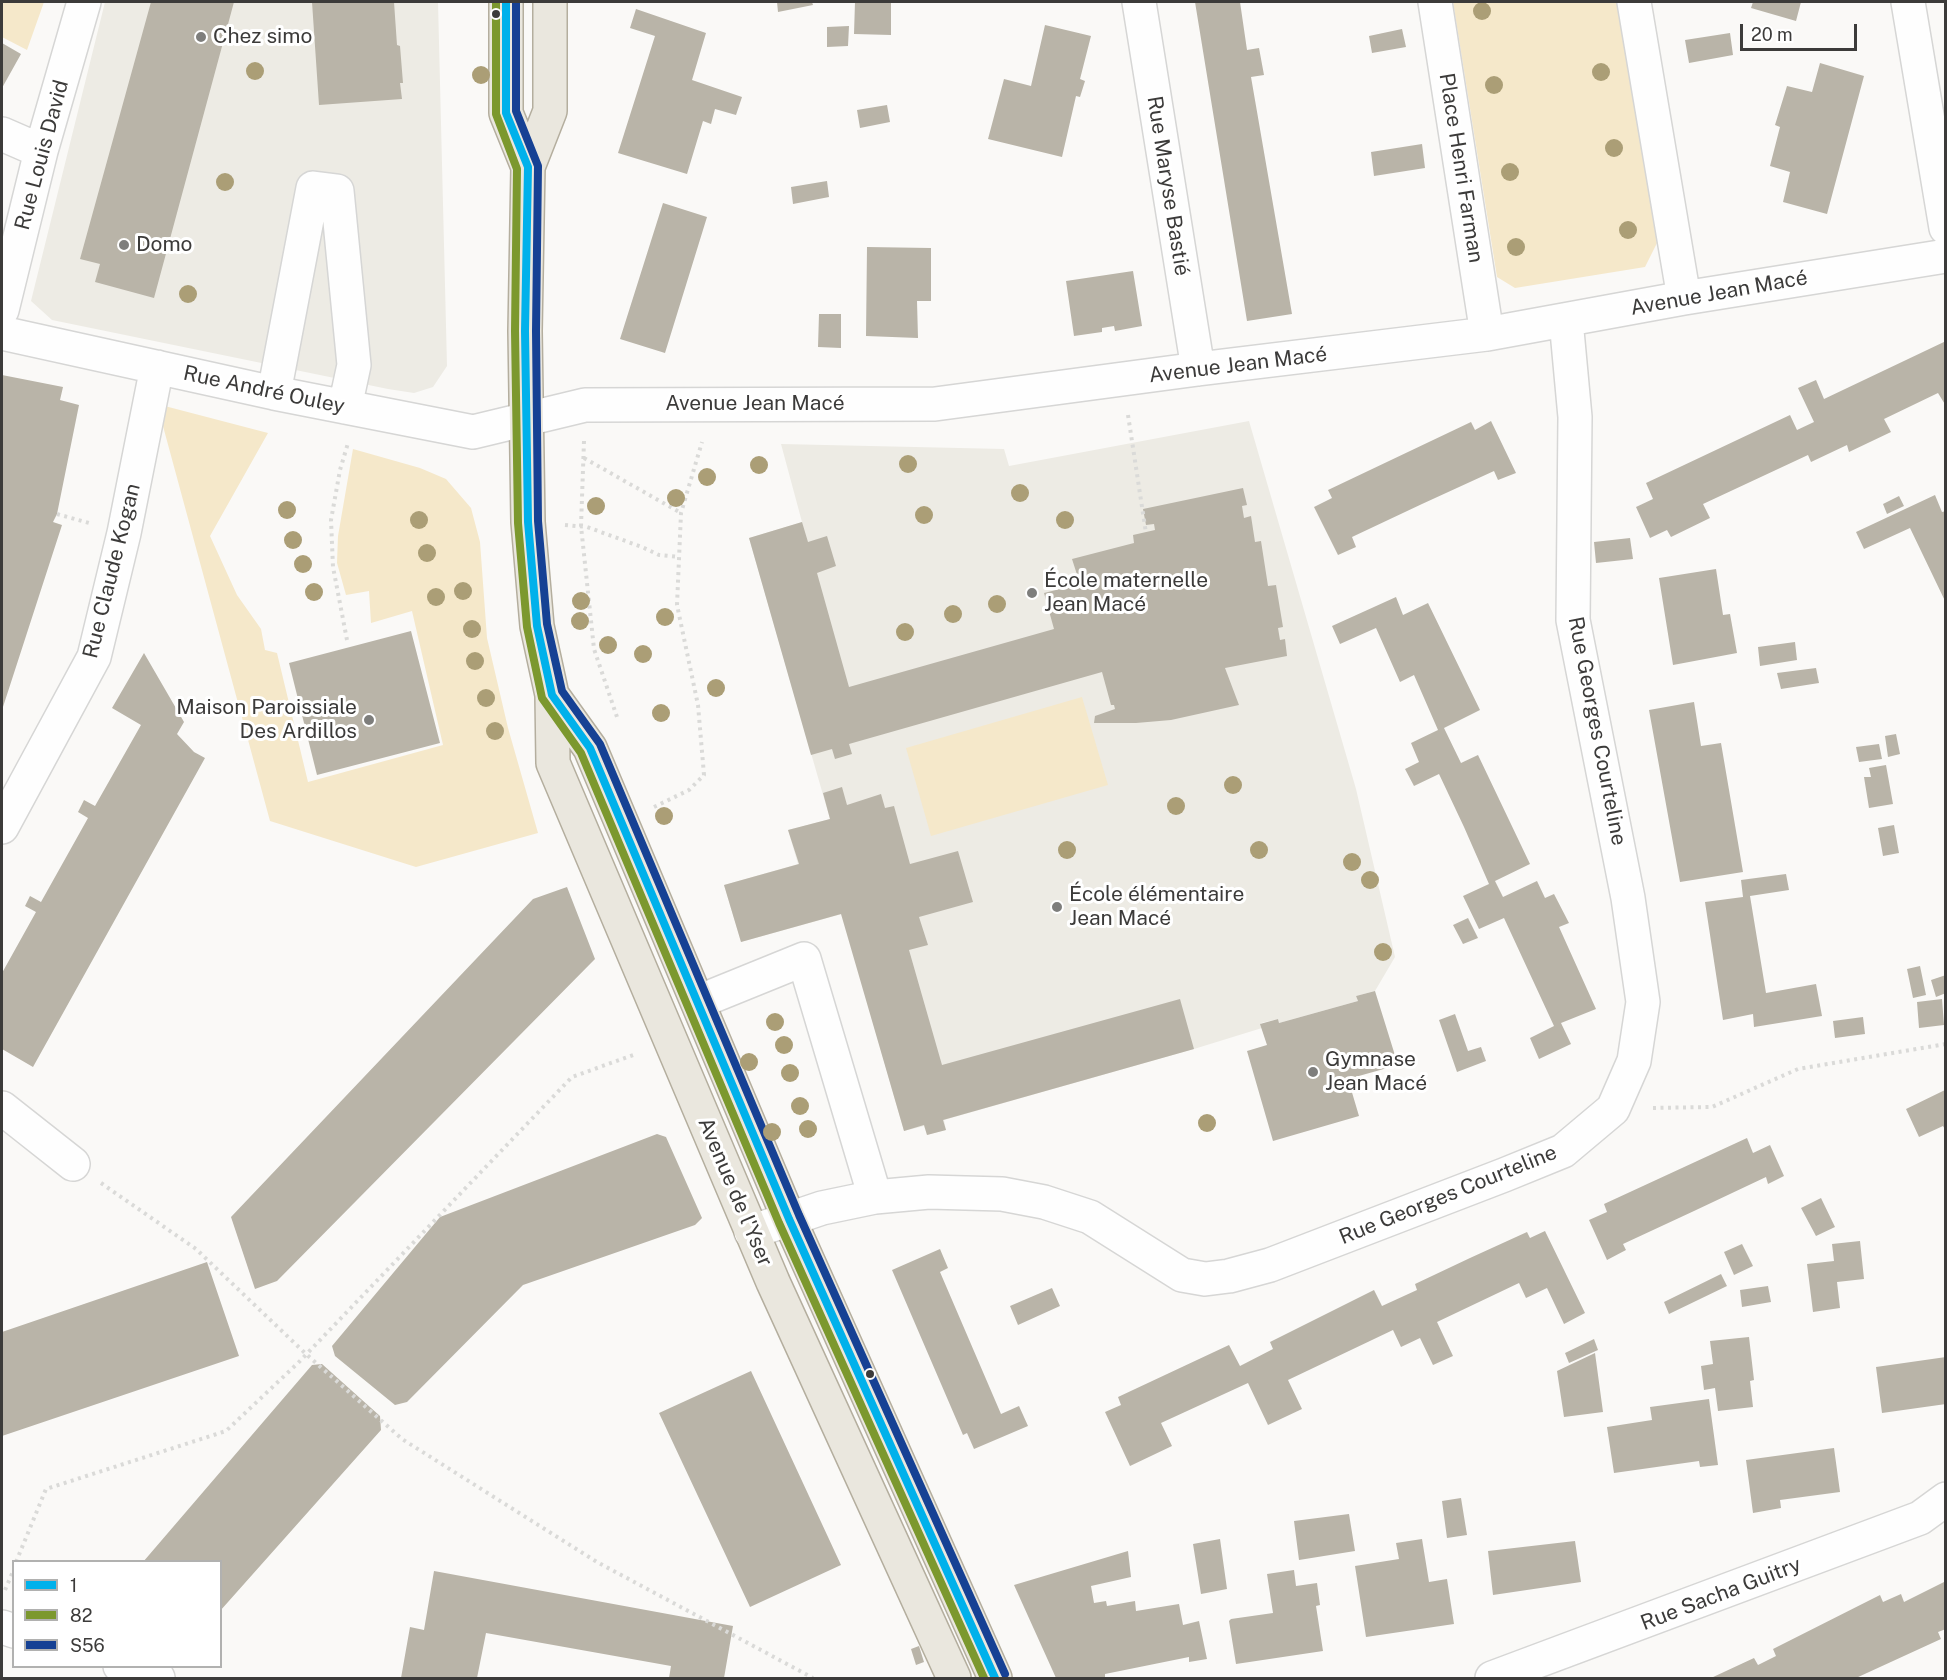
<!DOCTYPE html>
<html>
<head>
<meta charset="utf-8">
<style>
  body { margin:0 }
  #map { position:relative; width:1947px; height:1680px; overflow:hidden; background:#faf9f7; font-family:"Public Sans",sans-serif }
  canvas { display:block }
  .frame { position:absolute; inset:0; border:3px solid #3c3b3a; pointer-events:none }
  .legend { position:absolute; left:12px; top:1560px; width:210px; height:108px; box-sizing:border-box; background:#fff; border:2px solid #b1b1b0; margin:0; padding:8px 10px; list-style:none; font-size:18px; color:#3c3b3a }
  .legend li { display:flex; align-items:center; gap:12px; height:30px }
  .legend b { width:30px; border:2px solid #b1b1b0 }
  .scale { position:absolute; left:1740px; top:24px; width:117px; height:27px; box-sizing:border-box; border:3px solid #3c3b3a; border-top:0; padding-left:8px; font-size:18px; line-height:21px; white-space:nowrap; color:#3c3b3a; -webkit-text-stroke:4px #fff; paint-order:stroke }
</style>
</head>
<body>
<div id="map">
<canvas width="1947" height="1680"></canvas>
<div class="frame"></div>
<ul class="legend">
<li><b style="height:8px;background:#00b1eb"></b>1</li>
<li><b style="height:8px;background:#7c982e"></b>82</li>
<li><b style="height:8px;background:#164194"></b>S56</li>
</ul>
<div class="scale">20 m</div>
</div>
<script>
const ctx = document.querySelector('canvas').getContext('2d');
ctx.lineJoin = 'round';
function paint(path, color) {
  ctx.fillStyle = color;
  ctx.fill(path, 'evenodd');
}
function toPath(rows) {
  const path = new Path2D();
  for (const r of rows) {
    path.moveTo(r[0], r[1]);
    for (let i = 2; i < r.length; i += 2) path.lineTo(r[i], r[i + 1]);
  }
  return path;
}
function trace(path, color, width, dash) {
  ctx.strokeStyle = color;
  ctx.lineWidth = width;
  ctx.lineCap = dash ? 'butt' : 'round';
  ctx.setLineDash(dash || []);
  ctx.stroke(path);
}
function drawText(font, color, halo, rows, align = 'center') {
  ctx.font = font + ' "Public Sans",sans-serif';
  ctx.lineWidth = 6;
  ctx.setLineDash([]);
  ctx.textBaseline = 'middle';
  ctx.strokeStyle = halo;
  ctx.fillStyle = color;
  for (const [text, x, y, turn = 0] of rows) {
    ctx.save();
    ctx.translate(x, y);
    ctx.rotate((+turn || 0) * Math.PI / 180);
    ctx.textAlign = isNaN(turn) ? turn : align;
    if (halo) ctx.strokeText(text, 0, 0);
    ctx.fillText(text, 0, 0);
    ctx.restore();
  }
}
const built = toPath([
  [105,2,438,2,447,366,433,387,414,393,388,389,52,320,31,301],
  [1249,421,1356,789,1395,957,1375,991,1356,996,1358,1001,1279,1023,1278,1019,1261,1023,1262,1028,1194,1049,944,1120,946,1130,927,1135,924,1126,904,1131,842,914,741,942,724,885,798,864,788,830,830,819,749,538,802,522,781,444,1004,449,1009,466]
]);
const green = toPath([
  [2,2,44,2,27,50,2,37],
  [1453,2,1617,2,1657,243,1645,267,1515,288,1497,277],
  [157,404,268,433,210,536,237,595,261,629,265,650,277,653,308,782,443,745,412,611,371,623,369,591,346,595,337,563,338,536,353,449,420,468,446,479,471,508,480,542,487,638,508,728,538,833,416,867,270,821],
  [1082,697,1108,785,931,836,906,748]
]);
const building = toPath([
  [151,2,234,2,154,298,95,282,100,264,80,259],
  [312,2,394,2,397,45,400,46,403,83,400,83,402,99,319,105],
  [777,2,812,2,813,5,778,12],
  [855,2,891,2,891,35,854,34],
  [1195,2,1240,2,1247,50,1259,48,1264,75,1251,77,1292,314,1247,321],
  [1753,2,1801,2,1796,21,1751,8],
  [636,9,706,33,692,80,742,97,736,115,715,109,711,124,703,121,687,174,618,153,655,36,630,28],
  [1045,25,1091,36,1080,79,1085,81,1080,97,1076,96,1062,157,988,139,1004,79,1031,86],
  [849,26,848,46,827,47,827,27],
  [1402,29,1406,47,1372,53,1369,36],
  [1730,33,1733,55,1689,63,1685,40],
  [2,43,21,54,2,88],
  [1820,63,1864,76,1827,214,1783,202,1790,172,1770,166,1780,127,1775,125,1787,86,1812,92],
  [887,105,890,122,860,128,857,110],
  [1422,144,1425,168,1374,176,1371,152],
  [827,181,829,197,793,204,791,187],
  [663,203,707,217,665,353,620,339],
  [867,247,931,248,931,301,917,301,918,338,866,336],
  [1133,271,1142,326,1115,331,1114,326,1102,328,1102,332,1074,336,1066,281],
  [819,314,841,314,841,348,818,347],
  [1946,341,1946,406,1938,393,1884,419,1891,432,1849,452,1847,445,1811,462,1808,455,1703,504,1710,518,1671,537,1667,530,1650,538,1636,507,1653,499,1646,483,1790,415,1797,430,1814,422,1798,388,1816,380,1824,399],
  [2,375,63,387,60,400,79,405,57,514,53,522,62,525,2,710],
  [1491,421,1516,473,1498,480,1494,471,1422,504,1352,537,1356,547,1338,555,1314,507,1332,498,1328,490,1471,422,1475,430],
  [1243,488,1247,505,1242,506,1244,518,1251,516,1255,542,1261,541,1268,586,1276,585,1283,627,1278,628,1280,640,1285,639,1287,656,1225,668,1239,705,1171,720,1136,723,1094,723,1095,716,1115,709,1114,705,1111,705,1102,672,849,744,852,754,835,759,832,749,811,755,749,538,802,522,808,542,827,536,836,566,817,573,849,687,1054,629,1044,593,1080,584,1072,559,1134,543,1133,535,1155,530,1154,524,1146,525,1143,509],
  [1935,495,1942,512,1946,511,1946,603,1910,528,1864,549,1856,532],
  [1899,496,1904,506,1887,514,1883,504],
  [1630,538,1633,559,1596,563,1594,542],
  [1716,569,1723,615,1730,614,1737,653,1673,665,1659,578],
  [1396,597,1403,615,1428,603,1480,710,1444,728,1461,763,1478,755,1530,864,1495,881,1503,897,1537,881,1545,898,1554,894,1569,923,1559,927,1596,1009,1561,1023,1571,1044,1539,1059,1530,1038,1554,1026,1504,918,1479,929,1463,896,1489,884,1464,827,1439,774,1414,786,1405,769,1419,762,1411,743,1438,730,1414,675,1400,682,1376,628,1340,644,1332,626],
  [411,631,440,743,317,775,289,663],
  [1795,642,1797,660,1760,666,1758,647],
  [144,653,184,722,177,734,194,752,205,758,33,1067,2,1049,2,973,36,912,25,906,30,896,41,902,88,818,78,812,84,800,95,806,141,725,112,708],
  [1816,668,1819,683,1781,689,1777,673],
  [1694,702,1701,746,1721,743,1743,872,1680,882,1649,710],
  [1896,734,1900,754,1888,757,1885,736],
  [1879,744,1882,759,1859,762,1856,747],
  [1886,765,1893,804,1869,808,1864,777,1871,777,1869,768],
  [842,787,847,805,881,794,885,808,894,806,910,864,958,851,973,902,919,917,928,945,909,950,942,1065,1180,999,1194,1049,943,1120,946,1130,927,1135,924,1125,904,1131,841,914,741,942,724,885,799,864,788,830,830,819,823,793],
  [1894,825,1899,853,1883,856,1878,828],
  [1786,874,1789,890,1750,896,1766,993,1816,984,1822,1016,1754,1027,1753,1014,1723,1020,1705,902,1743,897,1741,880],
  [567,887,595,959,277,1281,255,1289,231,1217,533,899],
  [1468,918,1478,938,1463,944,1453,925],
  [1920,966,1926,995,1913,998,1907,969],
  [1946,975,1946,993,1936,997,1931,980],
  [1375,991,1398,1065,1348,1079,1359,1116,1273,1141,1247,1051,1267,1045,1260,1024,1278,1019,1279,1023,1358,1001,1356,996],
  [1942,999,1944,1025,1919,1028,1917,1002],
  [1455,1014,1468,1051,1481,1047,1486,1061,1457,1072,1439,1020],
  [1863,1017,1865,1034,1835,1038,1833,1021],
  [1945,1090,1946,1131,1943,1126,1919,1137,1906,1109],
  [657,1134,666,1137,702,1218,695,1225,523,1285,407,1402,395,1405,335,1356,332,1346,440,1217],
  [1747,1138,1753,1153,1770,1145,1784,1176,1768,1184,1766,1177,1694,1211,1623,1244,1626,1250,1607,1260,1589,1220,1607,1212,1604,1204],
  [1821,1198,1835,1227,1816,1236,1801,1208],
  [1545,1231,1585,1313,1564,1324,1547,1288,1526,1298,1519,1283,1437,1322,1453,1356,1433,1365,1420,1338,1401,1347,1393,1330,1288,1380,1302,1409,1268,1425,1248,1383,1161,1423,1172,1446,1130,1466,1105,1412,1121,1405,1118,1397,1229,1345,1240,1366,1273,1349,1270,1342,1374,1290,1382,1306,1417,1290,1415,1284,1470,1258,1527,1232,1530,1238],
  [1860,1241,1864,1279,1837,1282,1840,1308,1813,1312,1807,1264,1834,1261,1832,1244],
  [1742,1244,1753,1266,1734,1275,1724,1252],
  [940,1249,948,1268,940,1272,1001,1414,1019,1406,1028,1426,974,1449,967,1433,963,1435,892,1270],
  [207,1262,239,1356,2,1436,2,1332],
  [1721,1274,1727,1286,1669,1314,1664,1302],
  [1768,1286,1771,1302,1742,1307,1740,1290],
  [1052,1288,1060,1306,1018,1325,1010,1306],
  [1749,1337,1754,1380,1750,1381,1753,1407,1718,1411,1715,1388,1704,1390,1701,1366,1713,1364,1710,1341],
  [1594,1339,1598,1350,1569,1363,1565,1353],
  [1595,1353,1603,1412,1564,1417,1557,1371],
  [1946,1357,1946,1404,1882,1413,1876,1367],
  [322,1364,380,1416,381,1430,220,1611,220,1562,143,1562,312,1365],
  [751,1371,841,1565,750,1607,659,1413],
  [1709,1399,1718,1465,1700,1467,1699,1461,1614,1473,1607,1427,1652,1420,1650,1407],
  [1834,1448,1840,1492,1780,1500,1781,1508,1753,1513,1746,1460],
  [1461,1498,1467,1535,1447,1538,1442,1501],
  [1349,1514,1355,1551,1299,1560,1294,1521],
  [1220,1539,1227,1589,1201,1594,1193,1544],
  [1422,1539,1429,1582,1447,1579,1454,1624,1366,1637,1355,1566,1399,1559,1396,1543],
  [1575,1541,1581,1582,1493,1595,1488,1551],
  [1128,1551,1131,1577,1091,1586,1094,1603,1106,1601,1107,1606,1135,1601,1136,1611,1179,1604,1183,1625,1199,1621,1207,1659,1189,1662,1189,1657,1105,1674,1105,1677,1093,1678,1056,1678,1014,1585],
  [1294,1570,1296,1586,1317,1583,1320,1605,1316,1606,1323,1651,1236,1664,1229,1621,1231,1619,1273,1613,1267,1574],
  [434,1571,733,1626,724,1678,669,1678,671,1666,486,1633,477,1678,401,1678,410,1627,424,1630],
  [1946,1581,1946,1629,1938,1632,1941,1639,1856,1678,1711,1678,1754,1658,1758,1665,1776,1656,1773,1649,1880,1595,1883,1602,1901,1594,1904,1602],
  [919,1646,924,1662,916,1665,911,1649]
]);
const path = toPath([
  [1128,415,1146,533],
  [584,441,581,526,594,649,618,720],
  [584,458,681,513],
  [57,514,89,523],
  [565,525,587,527,642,547,659,555,679,557],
  [347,640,333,567,331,520,340,470,348,443],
  [654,807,689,790,704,775,698,705,677,605,681,513,702,442],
  [1653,1108,1712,1107,1798,1069,1946,1044],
  [101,1183,196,1249,306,1354,402,1439,597,1562,813,1678],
  [16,1562,46,1489,226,1431,298,1363,572,1077,636,1054],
  [5,1590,14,1569]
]);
const minor = toPath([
  [1139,2,1198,369],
  [1435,2,1487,334],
  [1634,2,1684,298],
  [1908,2,1946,228],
  [2,134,41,151],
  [2,310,41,151,84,2],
  [2,333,274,393,473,432,585,405,935,404,1198,369,1487,334,1684,298,1946,256],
  [274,393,313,188,337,191,354,365,345,407],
  [2,827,94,657,124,533,157,367],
  [698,1002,804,959,875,1197],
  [2,1108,73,1164],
  [751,1232,822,1208,875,1197,929,1192,1002,1194,1044,1202,1090,1217,1182,1275,1205,1279,1229,1276,1270,1265,1504,1175,1563,1151,1613,1109,1634,1061,1643,1002,1628,898,1573,620,1575,417,1566,320],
  [2,1627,14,1631],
  [120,1666,158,1678],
  [1492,1678,1920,1518,1946,1499]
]);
const major = toPath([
  [506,2,506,113,528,167],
  [550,2,550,111,528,167,525,331,528,522,537,626,552,695,553,763,773,1282,954,1678],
  [552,695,590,748,789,1219,995,1678]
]);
const bus1 = toPath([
  [506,2,506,113,528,167,525,331,528,522,537,626,552,695,590,748,789,1219,995,1678]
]);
const bus2 = toPath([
  [496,2,496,114,517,169,515,331,518,523,527,627,542,698,581,753,779,1223,984,1678]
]);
const bus3 = toPath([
  [516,2,516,111,538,166,536,331,538,521,547,624,562,691,600,744,799,1215,1005,1674]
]);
const trees = [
  [1482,11],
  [255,71],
  [1601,72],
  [481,75],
  [1494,85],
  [1614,148],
  [1510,172],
  [225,182],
  [1628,230],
  [1516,247],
  [188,294],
  [908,464],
  [759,465],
  [707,477],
  [1020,493],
  [676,498],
  [596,506],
  [287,510],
  [924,515],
  [419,520],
  [1065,520],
  [293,540],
  [427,553],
  [303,564],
  [463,591],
  [314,592],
  [436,597],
  [581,601],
  [997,604],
  [953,614],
  [665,617],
  [580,621],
  [472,629],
  [905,632],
  [608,645],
  [643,654],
  [475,661],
  [716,688],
  [486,698],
  [661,713],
  [495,731],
  [1233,785],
  [1176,806],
  [664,816],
  [1067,850],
  [1259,850],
  [1352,862],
  [1370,880],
  [1383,952],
  [775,1022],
  [784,1045],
  [749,1062],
  [790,1073],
  [800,1106],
  [1207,1123],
  [808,1129],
  [772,1132]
];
const markers = [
  [496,14,5,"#3c3b3a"],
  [201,37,6,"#7e7e7c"],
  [124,245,6,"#7e7e7c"],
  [1032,593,6,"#7e7e7c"],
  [369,720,6,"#7e7e7c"],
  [1057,907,6,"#7e7e7c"],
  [1313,1072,6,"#7e7e7c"],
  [870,1374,5,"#3c3b3a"]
];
const poiNames = [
  ["Chez simo",213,37],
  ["Domo",136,245],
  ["École maternelle",1044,581],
  ["Jean Macé",1044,605],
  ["Maison Paroissiale",357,708,"right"],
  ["Des Ardillos",357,732,"right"],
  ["École élémentaire",1069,895],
  ["Jean Macé",1069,919],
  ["Gymnase",1325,1060],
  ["Jean Macé",1325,1084]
];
const streetNames = [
  ["Rue Louis David",42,155,-75],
  ["Place Henri Farman",1461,168,81],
  ["Rue Maryse Bastié",1168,186,81],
  ["Avenue Jean Macé",1719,293,-10],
  ["Avenue Jean Macé",1238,365,-7],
  ["Rue André Ouley",264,390,12],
  ["Avenue Jean Macé",755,404],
  ["Rue Claude Kogan",112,571,-76],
  ["Rue Georges Courteline",1597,731,79],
  ["Avenue de l'Yser",735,1192,67],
  ["Rue Georges Courteline",1448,1195,-22],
  ["Rue Sacha Guitry",1721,1594,-21]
];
paint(built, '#edebe4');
paint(green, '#f5e8ca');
paint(building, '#b9b4a8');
trace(minor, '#d6d6d5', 36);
trace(major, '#b4ae9e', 36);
trace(path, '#dadad8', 4, [3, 4.5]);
trace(minor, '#fefefe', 33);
trace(major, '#eae7de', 33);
trace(bus1, '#00b1eb', 8);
trace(bus2, '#7c982e', 8);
trace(bus3, '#164194', 8);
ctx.fillStyle = '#ab9e76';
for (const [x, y] of trees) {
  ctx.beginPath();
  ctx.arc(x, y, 9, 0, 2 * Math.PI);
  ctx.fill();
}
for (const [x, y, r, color] of markers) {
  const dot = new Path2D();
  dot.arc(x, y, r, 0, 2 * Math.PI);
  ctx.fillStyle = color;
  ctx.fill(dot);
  trace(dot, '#fff', 2);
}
drawText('21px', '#3c3b3a', '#fff', poiNames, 'left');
drawText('21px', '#3c3b3a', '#fff', streetNames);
</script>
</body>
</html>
